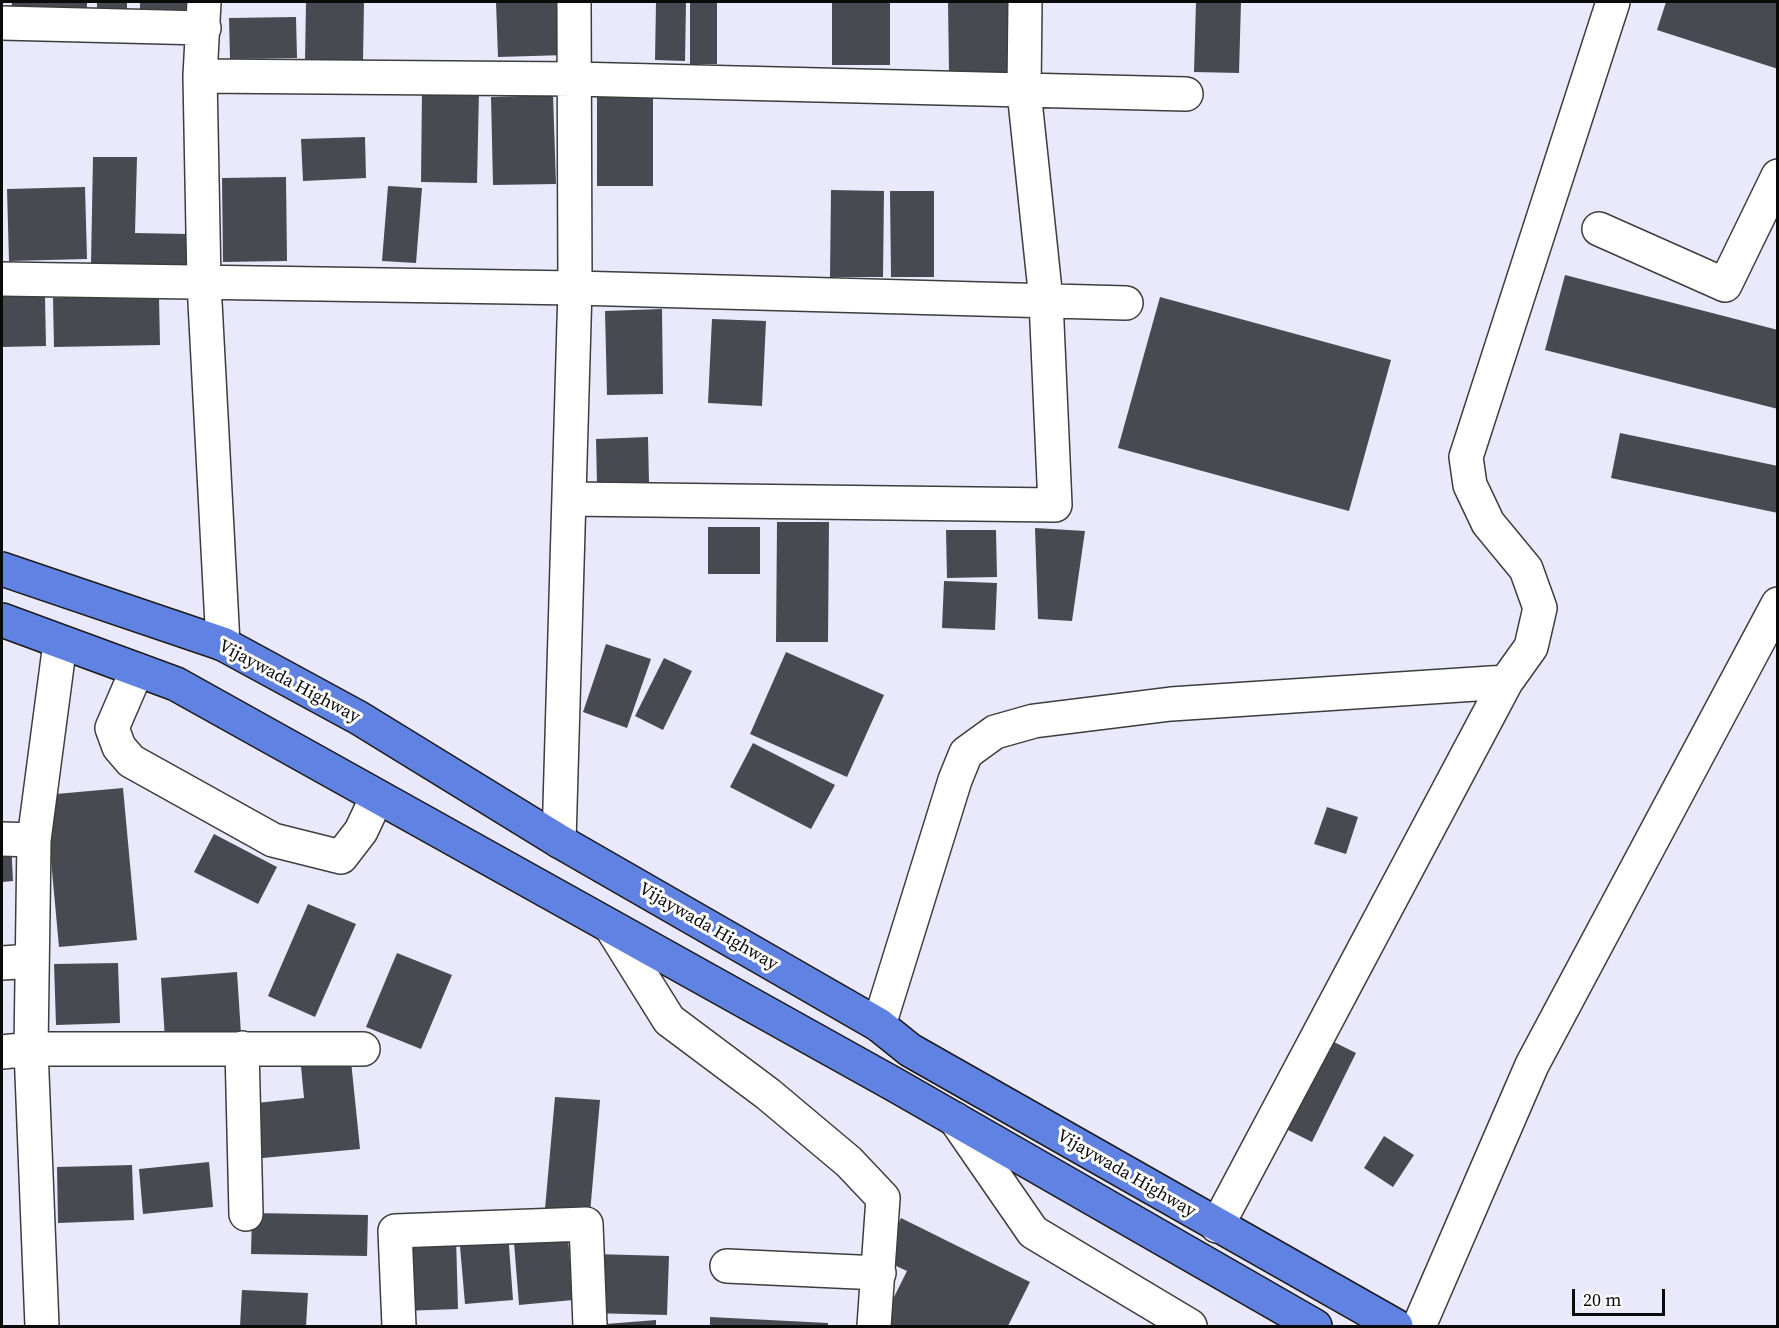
<!DOCTYPE html>
<html>
<head>
<meta charset="utf-8">
<style>
  body { margin:0 }
  #map { position:relative; width:1779px; height:1328px; overflow:hidden; background:#eae9fc; font-family:"Source Serif 4",serif }
  canvas { display:block }
  .frame { position:absolute; inset:0; border:3px solid #0a0a0a; pointer-events:none }
  .scale { position:absolute; left:1572px; top:1289px; width:93px; height:27px; box-sizing:border-box; border:3px solid #0a0a0a; border-top:0; padding-left:8px; font-size:18px; line-height:21px; white-space:nowrap; color:#0a0a0a; -webkit-text-stroke:4px #fff; paint-order:stroke }
</style>
</head>
<body>
<div id="map">
<canvas width="1779" height="1328"></canvas>
<div class="frame"></div>
<div class="scale">20 m</div>
</div>
<script>
const ctx = document.querySelector('canvas').getContext('2d');
ctx.lineJoin = 'round';
function paint(path, color) {
  ctx.fillStyle = color;
  ctx.fill(path, 'evenodd');
}
function toPath(rows) {
  const path = new Path2D();
  for (const r of rows) {
    path.moveTo(r[0], r[1]);
    for (let i = 2; i < r.length; i += 2) path.lineTo(r[i], r[i + 1]);
  }
  return path;
}
function trace(path, color, width, dash) {
  ctx.strokeStyle = color;
  ctx.lineWidth = width;
  ctx.lineCap = dash ? 'butt' : 'round';
  ctx.setLineDash(dash || []);
  ctx.stroke(path);
}
function drawText(font, color, halo, rows, align = 'center') {
  ctx.font = font + ' "Source Serif 4",serif';
  ctx.lineWidth = 6;
  ctx.setLineDash([]);
  ctx.textBaseline = 'middle';
  ctx.strokeStyle = halo;
  ctx.fillStyle = color;
  for (const [text, x, y, turn = 0] of rows) {
    ctx.save();
    ctx.translate(x, y);
    ctx.rotate((+turn || 0) * Math.PI / 180);
    ctx.textAlign = isNaN(turn) ? turn : align;
    if (halo) ctx.strokeText(text, 0, 0);
    ctx.fillText(text, 0, 0);
    ctx.restore();
  }
}
const building = toPath([
  [12,2,87,2,87,17,11,16],
  [97,2,127,2,127,17,97,17],
  [140,2,186,2,187,18,140,18],
  [306,2,364,2,363,61,305,61],
  [496,2,564,2,566,55,498,57],
  [656,2,686,2,685,61,655,60],
  [690,2,717,2,717,64,690,64],
  [832,2,890,2,890,65,832,65],
  [948,2,1008,2,1010,72,949,73],
  [1196,2,1241,2,1239,73,1194,72],
  [1666,2,1778,2,1778,69,1657,30],
  [296,17,297,58,230,59,229,18],
  [422,90,479,91,477,183,421,182],
  [597,93,653,94,653,186,597,186],
  [553,95,556,184,493,185,491,97],
  [365,137,366,178,303,181,301,139],
  [93,157,137,157,135,233,188,234,187,265,91,264],
  [286,177,287,261,223,262,222,178],
  [388,186,422,188,416,263,382,261],
  [85,187,87,259,9,261,7,189],
  [831,190,884,191,883,277,830,277],
  [890,191,934,191,934,277,891,277],
  [1565,275,1778,330,1778,409,1545,350],
  [45,296,46,346,2,347,2,297],
  [159,297,160,345,54,347,53,298],
  [1160,297,1391,360,1349,511,1118,448],
  [662,309,663,394,607,395,605,311],
  [712,319,766,321,762,406,708,403],
  [1620,433,1778,466,1778,513,1611,478],
  [648,437,649,483,597,485,596,439],
  [777,522,829,522,828,642,776,642],
  [708,527,760,527,760,574,708,574],
  [1035,528,1085,531,1072,621,1038,619],
  [946,530,996,530,997,577,947,578],
  [944,581,997,583,995,630,942,628],
  [606,644,651,659,627,728,583,712],
  [786,652,884,695,847,777,750,734],
  [664,658,692,671,663,730,635,716],
  [753,743,835,785,811,829,730,787],
  [123,788,137,940,59,947,45,795],
  [1327,807,1358,817,1346,854,1314,844],
  [214,834,277,867,258,904,194,872],
  [2,841,11,841,13,881,2,882],
  [308,904,356,924,315,1017,268,996],
  [397,953,452,975,421,1049,366,1027],
  [118,963,120,1023,56,1025,54,964],
  [237,972,241,1034,165,1039,161,978],
  [1330,1040,1356,1053,1312,1142,1286,1129],
  [350,1051,360,1149,252,1159,247,1104,304,1098,300,1056],
  [555,1097,600,1100,590,1213,545,1209],
  [1384,1136,1414,1155,1393,1187,1364,1168],
  [209,1162,213,1207,143,1214,139,1169],
  [132,1165,134,1220,58,1223,57,1167],
  [252,1213,368,1215,367,1256,251,1254],
  [901,1218,1030,1282,1008,1326,888,1326,881,1323,907,1271,881,1259],
  [567,1225,573,1300,519,1305,513,1230],
  [508,1232,513,1300,465,1304,459,1235],
  [456,1237,458,1309,401,1311,400,1239],
  [593,1254,669,1256,667,1315,591,1313],
  [242,1290,308,1293,306,1326,240,1326],
  [710,1317,828,1323,828,1326,710,1326],
  [656,1320,656,1326,593,1326,593,1325]
]);
const minor = toPath([
  [204,2,200,76,204,283,223,644],
  [2,23,204,28],
  [200,76,574,79,1186,94],
  [1599,229,1725,285,1778,176],
  [2,279,575,288,1126,303],
  [570,499,1055,505,1046,300,1024,91,1025,2],
  [137,670,112,728,119,747,131,761,273,840,341,857,361,831,377,797],
  [2,839,34,840,31,1049,42,1326],
  [34,840,60,643],
  [559,841,575,288,574,2],
  [611,927,669,1020,768,1094,849,1162,883,1198,874,1326],
  [2,963,32,961],
  [879,1025,955,780,966,753,995,732,1034,721,1171,704,1506,682],
  [242,1048,246,1214],
  [2,1052,31,1049,363,1049],
  [955,1119,1033,1232,1190,1326],
  [1217,1226,1506,682,1531,647,1540,608,1526,569,1488,523,1470,485,1466,457,1613,2],
  [727,1266,879,1273],
  [399,1326,395,1231,586,1224,590,1326],
  [1419,1326,1532,1065,1778,604]
]);
const highway = toPath([
  [2,569,223,644,359,718,559,841,879,1025,910,1050,1396,1326],
  [2,620,176,684,897,1086,1315,1326]
]);
const streetNames = [
  ["Vijaywada Highway",289,682,28],
  ["Vijaywada Highway",708,927,30],
  ["Vijaywada Highway",1126,1174,30]
];
paint(building, '#474b51');
trace(minor, '#3d3d3d', 36);
trace(highway, '#1b1b1b', 36);
trace(minor, '#fff', 33);
trace(highway, '#6083e3', 33);
drawText('18px', '#0a0a0a', '#fff', streetNames);
</script>
</body>
</html>
